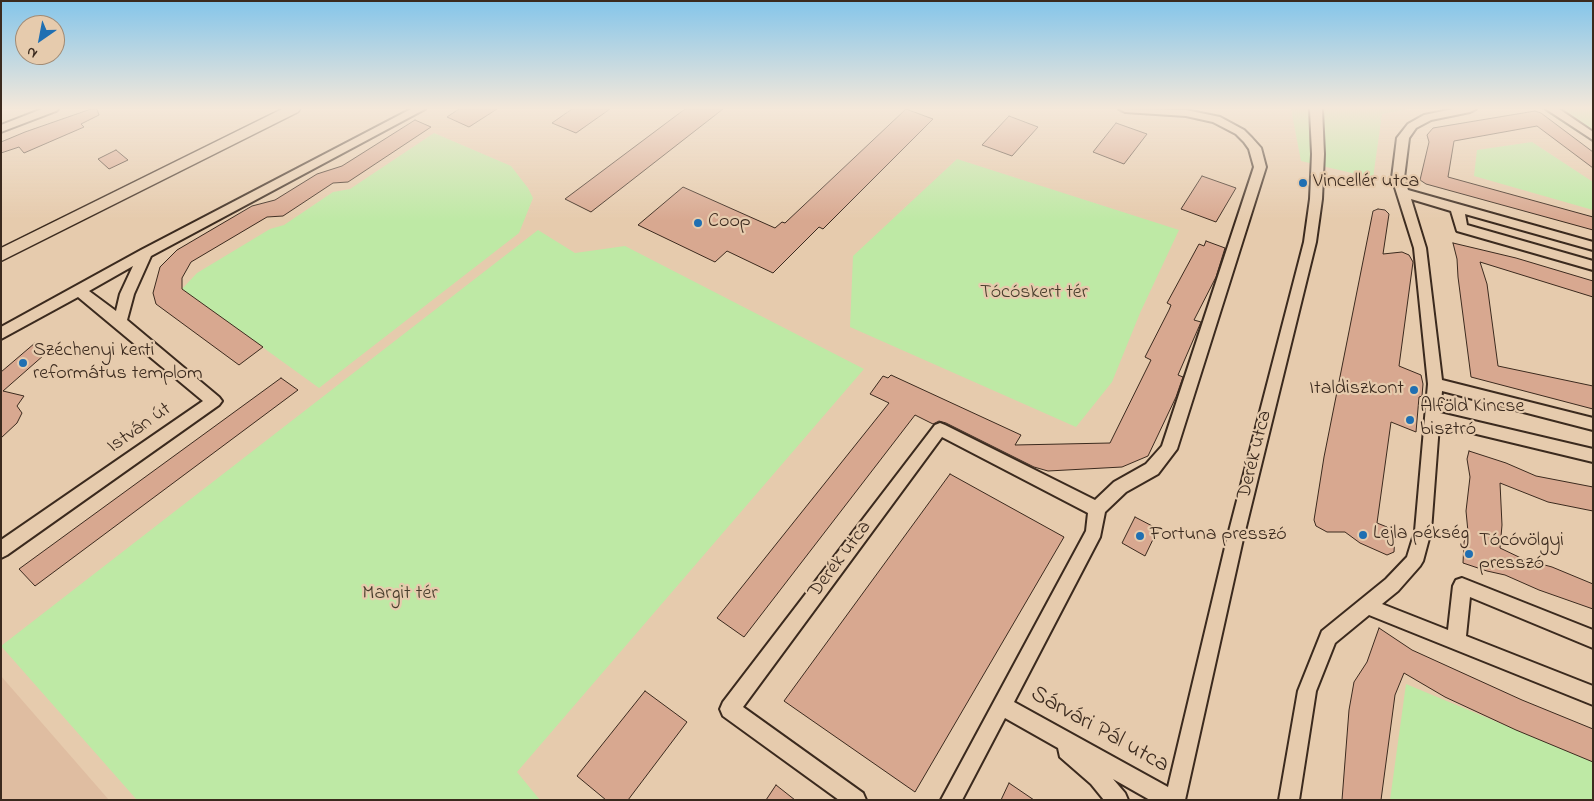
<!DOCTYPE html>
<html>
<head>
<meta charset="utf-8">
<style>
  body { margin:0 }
  #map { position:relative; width:1594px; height:801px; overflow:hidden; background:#e6cbad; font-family:"Indie Flower",sans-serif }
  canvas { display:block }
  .frame { position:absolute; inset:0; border:2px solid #3b2a1e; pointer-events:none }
  .north { position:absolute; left:15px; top:15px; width:50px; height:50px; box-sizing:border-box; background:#e6cbad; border:1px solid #a28b74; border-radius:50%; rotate:213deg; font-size:14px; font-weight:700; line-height:20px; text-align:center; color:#3b2a1e }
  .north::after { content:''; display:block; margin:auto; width:18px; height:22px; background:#1f6fb2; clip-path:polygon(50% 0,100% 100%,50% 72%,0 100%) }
</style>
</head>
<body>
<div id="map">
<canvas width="1594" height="801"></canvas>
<div class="frame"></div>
<div class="north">N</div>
</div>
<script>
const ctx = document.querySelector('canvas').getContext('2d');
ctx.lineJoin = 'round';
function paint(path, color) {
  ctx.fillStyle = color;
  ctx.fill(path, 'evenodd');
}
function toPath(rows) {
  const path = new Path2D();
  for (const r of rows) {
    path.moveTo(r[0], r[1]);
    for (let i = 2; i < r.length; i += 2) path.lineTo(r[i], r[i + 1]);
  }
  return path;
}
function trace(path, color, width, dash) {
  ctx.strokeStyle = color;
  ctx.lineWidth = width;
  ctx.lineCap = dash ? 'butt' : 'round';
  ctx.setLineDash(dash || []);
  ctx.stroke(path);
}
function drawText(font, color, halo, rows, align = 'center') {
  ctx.font = font + ' "Indie Flower",sans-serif';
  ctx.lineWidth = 4.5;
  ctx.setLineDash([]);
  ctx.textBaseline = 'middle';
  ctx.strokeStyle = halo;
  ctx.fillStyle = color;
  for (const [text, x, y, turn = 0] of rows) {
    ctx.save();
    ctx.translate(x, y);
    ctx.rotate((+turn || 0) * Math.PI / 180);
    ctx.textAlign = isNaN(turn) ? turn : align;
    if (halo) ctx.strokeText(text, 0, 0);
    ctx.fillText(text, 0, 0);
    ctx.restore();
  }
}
const built = toPath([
  [1,676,109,800,1,800]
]);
const green = toPath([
  [1291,109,1410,109,1382,114,1373,178,1301,161],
  [1541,109,1593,109,1593,142],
  [434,133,511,166,528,188,533,198,519,233,319,388,182,289,197,273,270,229,284,225,333,192,350,189],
  [1532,142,1593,182,1593,210,1474,176,1477,150],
  [957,159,1179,230,1140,313,1112,382,1076,427,850,327,853,256],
  [538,230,575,253,625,246,864,369,517,772,540,800,137,800,1,646],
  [1406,684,1593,762,1593,800,1390,800]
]);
const building = toPath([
  [91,109,97,109,99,115,81,124,84,127,24,153,19,147,1,153,1,142,25,132,91,109],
  [459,109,497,109,469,127,447,117,459,109],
  [572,109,610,109,576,133,552,123,572,109],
  [685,109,723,109,591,212,565,199,685,109],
  [906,109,933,119,823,229,819,227,773,273,727,251,715,262,638,225,683,187,775,228,782,222,785,223,906,109],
  [1535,111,1541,113,1593,152,1593,168,1537,126,1454,141,1448,177,1593,217,1593,230,1426,184,1420,180,1429,142,1427,135,1433,128,1535,111],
  [1009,116,1038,127,1012,156,982,145,1009,116],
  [415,120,431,127,348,182,333,183,283,216,267,217,191,262,182,278,182,289,263,347,239,365,156,304,153,293,160,267,177,250,252,206,275,200,317,174,342,166,415,120],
  [1116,123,1147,134,1124,164,1093,152,1116,123],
  [116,150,128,160,109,169,98,159,116,150],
  [1202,176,1236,188,1216,222,1181,209,1202,176],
  [1378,209,1385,210,1389,214,1383,254,1402,252,1409,255,1413,262,1399,366,1421,375,1423,384,1422,396,1419,397,1416,432,1391,422,1377,523,1387,527,1395,535,1394,552,1387,555,1360,543,1345,532,1327,532,1316,526,1314,520,1324,457,1373,211,1378,209],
  [1206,241,1225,248,1216,277,1194,320,1201,322,1178,375,1183,377,1176,397,1148,456,1122,467,1048,471,1034,467,946,423,939,421,933,424,915,415,744,637,717,618,889,403,870,394,883,376,888,378,891,375,1021,435,1015,445,1110,443,1151,360,1145,357,1169,310,1171,305,1167,303,1199,244,1204,246,1206,241],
  [1453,243,1516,258,1593,281,1593,297,1480,262,1487,284,1498,366,1593,386,1593,409,1471,377,1458,277,1457,259,1453,243],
  [35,343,44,355,3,391,24,396,17,406,22,413,17,423,1,438,1,372,35,343],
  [281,378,298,390,35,586,19,569,281,378],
  [1469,451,1506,463,1536,476,1593,487,1593,511,1548,502,1500,483,1502,525,1500,548,1523,559,1552,567,1593,584,1593,609,1539,590,1505,575,1487,571,1463,563,1464,542,1468,532,1466,511,1470,477,1467,459,1469,451],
  [950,474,1064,537,915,792,784,701,950,474],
  [1135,517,1158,529,1145,556,1122,543,1135,517],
  [1379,628,1412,650,1522,700,1593,729,1593,762,1516,730,1445,697,1404,673,1395,695,1381,800,1342,800,1349,710,1354,682,1367,662,1379,628],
  [645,691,687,722,628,800,606,800,577,776,645,691],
  [1009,783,1034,800,1001,800,1009,783],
  [776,785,795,800,766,800,776,785]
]);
const minor = toPath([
  [42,109,58,109,56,111,1,132,1,125,42,109],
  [411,109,425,109,151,256,134,294,127,320,219,397,222,401,219,405,7,555,1,558,1,540,203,401,78,297,1,339,1,327,141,250,411,109],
  [133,266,120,294,116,311,89,291,133,266],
  [1119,109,1186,110,1220,117,1244,130,1252,138,1261,148,1266,167,1177,449,1158,474,1126,492,1105,512,1100,537,1014,702,1168,787,1227,539,1304,242,1310,199,1312,154,1310,109,1322,109,1324,154,1322,199,1316,242,1243,539,1185,800,1150,800,1113,779,1125,793,1128,800,1104,800,1091,784,1060,757,1058,748,1005,718,962,800,941,800,1086,531,1088,513,942,437,743,707,863,793,866,800,839,800,723,716,720,709,723,702,935,425,940,423,945,425,1095,500,1114,482,1146,464,1162,446,1254,167,1249,149,1244,142,1236,134,1213,122,1186,116,1125,112,1119,109],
  [1453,109,1476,109,1470,112,1431,120,1416,128,1409,138,1404,178,1408,190,1593,242,1593,250,1465,214,1467,225,1593,261,1593,270,1457,231,1451,211,1411,199,1426,248,1442,380,1593,418,1593,430,1442,391,1440,413,1593,449,1593,462,1439,425,1431,531,1423,561,1420,566,1398,591,1382,604,1448,630,1453,586,1456,580,1462,578,1593,630,1593,648,1470,597,1466,636,1593,686,1593,705,1369,615,1335,643,1316,691,1299,800,1279,800,1298,691,1322,631,1386,579,1407,557,1415,531,1428,384,1414,248,1392,178,1397,138,1408,124,1424,115,1453,109],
  [1546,109,1559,109,1593,132,1593,140,1546,109]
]);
const tertiary = toPath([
  [282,109,300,109,298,112,1,261,1,248,282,109]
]);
const markers = [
  [1303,183,5,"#1f6fb2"],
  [698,223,5,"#1f6fb2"],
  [23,363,5,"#1f6fb2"],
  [1414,390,5,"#1f6fb2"],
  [1410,420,5,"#1f6fb2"],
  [1363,535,5,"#1f6fb2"],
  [1140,536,5,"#1f6fb2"],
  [1469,554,5,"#1f6fb2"]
];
const poiNames = [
  ["Vincellér utca",1313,183],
  ["Coop",708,223],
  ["Széchenyi kerti",33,352],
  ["református templom",33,375],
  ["Italdiszkont",1404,390,"right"],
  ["Alföld Kincse",1420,408],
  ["bisztró",1420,431],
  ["Lejla pékség",1373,535],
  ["Fortuna presszó",1150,536],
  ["Tócóvölgyi",1479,542],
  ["presszó",1479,565]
];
const parkNames = [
  ["Tócóskert tér",1034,294],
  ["Margit tér",400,595]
];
const streetNames = [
  ["István út",140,429,-35],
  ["Derék utca",1256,455,-76],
  ["Derék utca",841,560,-53]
];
const nearStreetnames = [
  ["Sárvári Pál utca",1099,731,29]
];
paint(built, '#dfbda1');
paint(green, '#bee9a5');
paint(building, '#d8a890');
trace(building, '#3b2a1e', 1);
trace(minor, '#3b2a1e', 4);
trace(tertiary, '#3b2a1e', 3);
paint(minor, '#e6cbad');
paint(tertiary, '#e6cbad');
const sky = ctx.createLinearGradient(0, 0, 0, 221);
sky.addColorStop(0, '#84c5ea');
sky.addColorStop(0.49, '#f4e8da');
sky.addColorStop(1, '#f4e8da00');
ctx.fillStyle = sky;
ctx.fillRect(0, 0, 1594, 221);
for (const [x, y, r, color] of markers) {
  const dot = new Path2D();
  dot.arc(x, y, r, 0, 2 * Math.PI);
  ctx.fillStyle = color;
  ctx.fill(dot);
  trace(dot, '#e6cbad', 2);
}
drawText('20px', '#3b2a1e', '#e6cbad', poiNames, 'left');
drawText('20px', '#483d2c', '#e6cbad', parkNames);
drawText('20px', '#3b2a1e', '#e6cbad', streetNames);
drawText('24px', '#3b2a1e', '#e6cbad', nearStreetnames);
</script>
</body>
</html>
